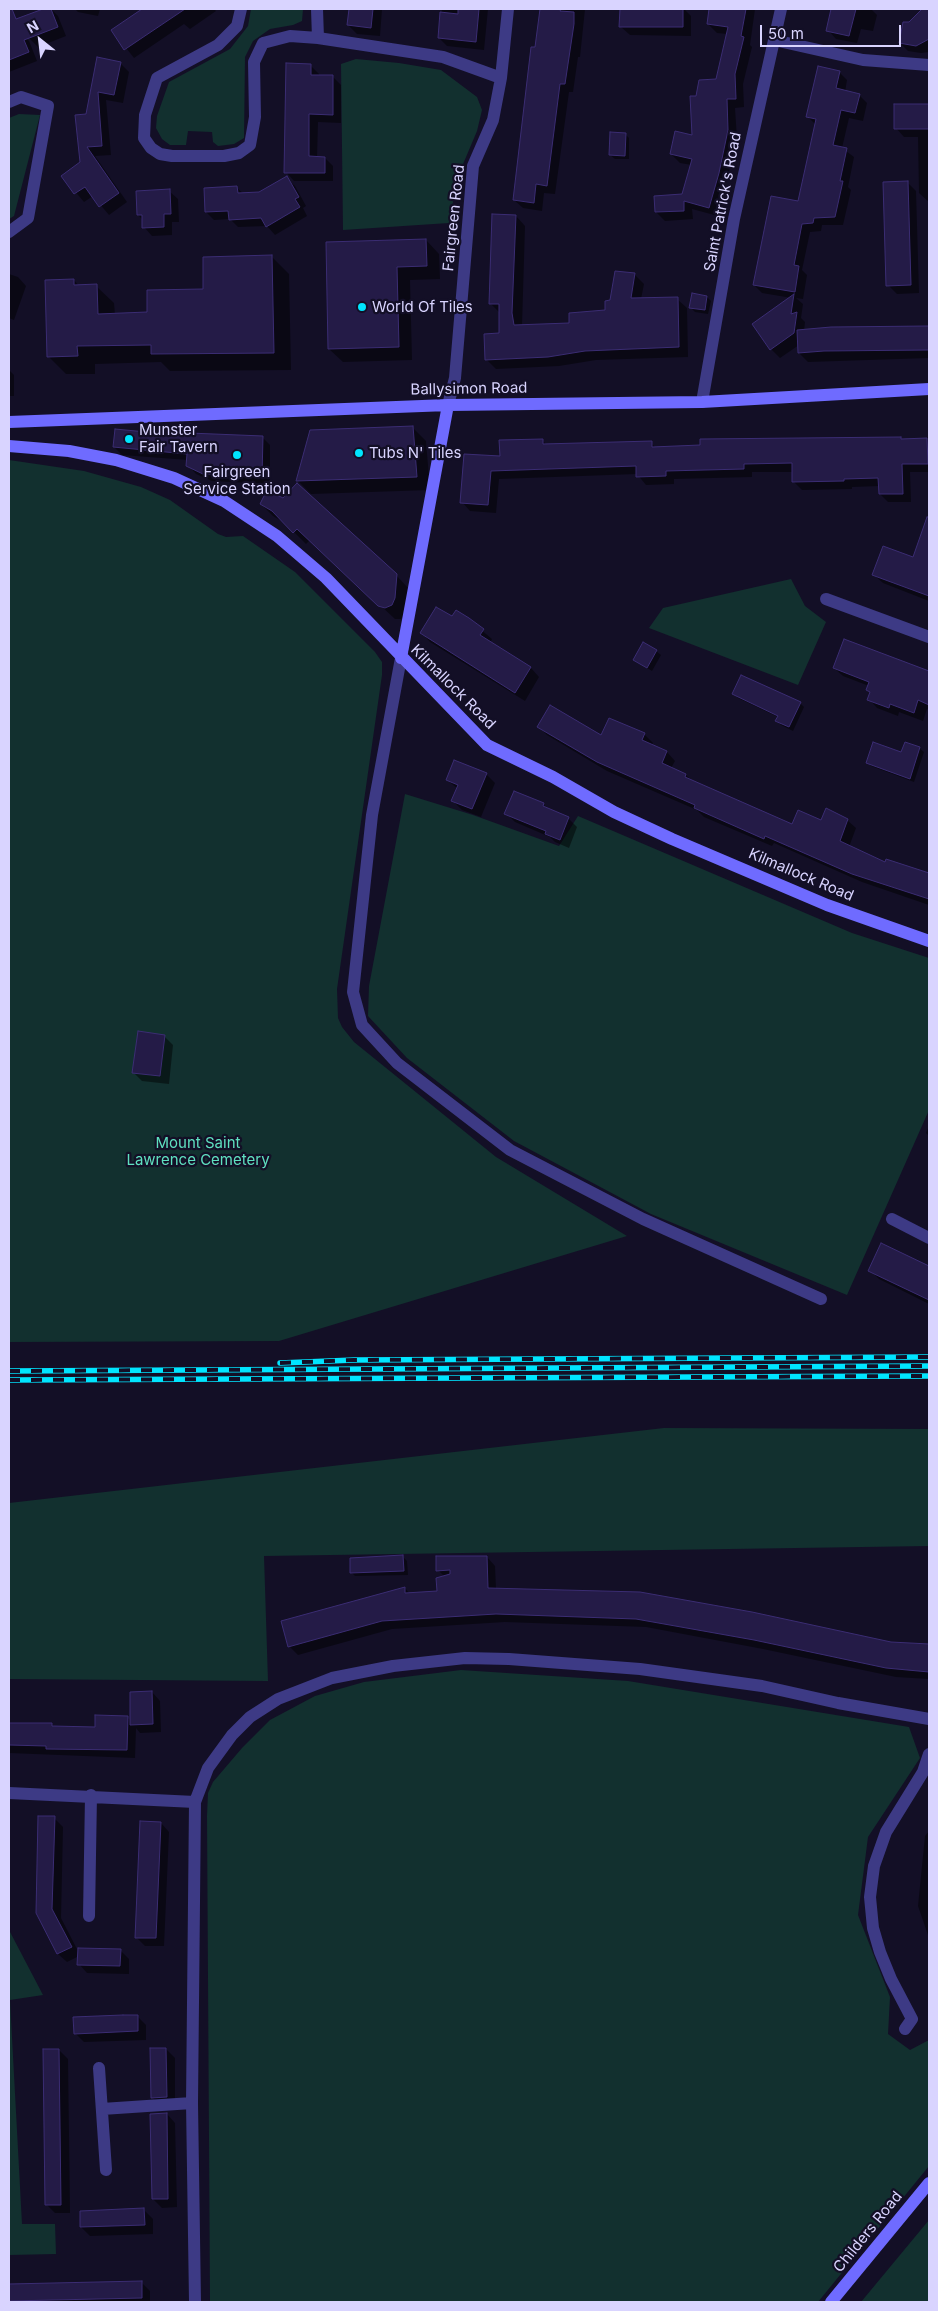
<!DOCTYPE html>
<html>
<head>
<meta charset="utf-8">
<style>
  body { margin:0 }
  #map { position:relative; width:938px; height:2311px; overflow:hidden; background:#130f26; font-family:Inter,sans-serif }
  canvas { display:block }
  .frame { position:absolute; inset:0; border:10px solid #d9d4ff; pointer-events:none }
  .north { position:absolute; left:15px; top:15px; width:50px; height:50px; -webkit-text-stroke:4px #130f26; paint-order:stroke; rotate:331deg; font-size:14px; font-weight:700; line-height:20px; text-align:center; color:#d9d4ff }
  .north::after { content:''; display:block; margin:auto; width:18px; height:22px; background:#d9d4ff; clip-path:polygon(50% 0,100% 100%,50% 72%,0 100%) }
  .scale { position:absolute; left:760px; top:25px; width:141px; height:22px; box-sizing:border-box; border:2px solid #d9d4ff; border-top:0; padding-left:6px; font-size:15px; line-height:18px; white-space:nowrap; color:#d9d4ff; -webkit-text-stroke:4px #130f26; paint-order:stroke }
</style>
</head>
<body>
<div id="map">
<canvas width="938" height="2311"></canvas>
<div class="frame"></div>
<div class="north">N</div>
<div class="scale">50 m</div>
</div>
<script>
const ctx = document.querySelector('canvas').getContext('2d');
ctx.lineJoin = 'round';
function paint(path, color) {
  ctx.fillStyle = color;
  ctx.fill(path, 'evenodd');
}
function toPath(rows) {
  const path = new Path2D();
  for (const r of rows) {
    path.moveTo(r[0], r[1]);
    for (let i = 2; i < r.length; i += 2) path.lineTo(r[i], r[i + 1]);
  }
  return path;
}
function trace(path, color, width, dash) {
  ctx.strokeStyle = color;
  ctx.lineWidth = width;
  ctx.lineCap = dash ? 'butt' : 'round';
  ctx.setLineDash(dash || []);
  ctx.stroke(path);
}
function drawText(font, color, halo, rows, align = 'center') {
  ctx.font = font + ' Inter,sans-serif';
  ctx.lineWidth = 4.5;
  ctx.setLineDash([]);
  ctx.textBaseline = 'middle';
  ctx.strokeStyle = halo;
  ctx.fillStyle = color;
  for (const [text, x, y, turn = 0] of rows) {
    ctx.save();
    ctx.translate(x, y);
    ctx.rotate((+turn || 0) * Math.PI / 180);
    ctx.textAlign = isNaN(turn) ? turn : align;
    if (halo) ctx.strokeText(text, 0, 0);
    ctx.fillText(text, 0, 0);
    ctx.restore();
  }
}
const green = toPath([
  [251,9,303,9,302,21,293,25,270,29,253,41,245,57,244,138,234,144,218,146,213,142,212,132,188,131,186,145,170,145,162,139,156,128,157,116,169,82,230,49,248,26],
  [356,59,399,63,441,70,477,97,482,110,477,131,458,176,449,223,343,230,341,64],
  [19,114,40,115,14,216,9,219,9,118],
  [9,460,84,471,141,487,170,500,218,534,226,537,243,536,295,572,375,652,382,662,382,675,337,989,338,1018,342,1027,354,1042,496,1157,627,1236,279,1341,9,1342],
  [791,579,805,606,826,622,798,685,649,628,663,608],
  [405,794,473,815,559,846,578,816,852,933,929,958,929,1110,847,1295,651,1214,514,1141,407,1058,368,1016,369,986],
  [664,1428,929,1429,929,1546,264,1556,268,1681,9,1679,9,1503],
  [461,1670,628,1681,909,1727,920,1758,868,1837,858,1915,890,1997,888,2034,910,2050,929,2040,929,2166,818,2302,210,2302,207,1816,208,1793,213,1782,242,1748,270,1720,315,1696,364,1682],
  [9,1930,43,1995,10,2000,22,2224,55,2224,56,2254,9,2255],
  [929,2220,929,2302,861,2302]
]);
const shadow = toPath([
  [47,9,51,9,58,16,66,36,38,47,29,38,21,19],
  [75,9,100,9,98,16,78,12],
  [144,9,150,15,159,9,214,9,216,11,190,29,184,24,134,58,112,30],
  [350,9,382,9,380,36,357,34,348,25],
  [442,9,488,9,484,50,447,46,439,38],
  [541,9,585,9,580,57,578,57,573,92,569,92,555,194,544,193,542,211,523,208,514,200],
  [621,9,684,9,691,16,691,36,630,35,621,27],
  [711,9,755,9,750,45,752,47,743,84,744,107,735,108,737,139,718,216,692,209,693,219,665,221,656,212,683,195,692,165,680,163,671,154,694,136,697,98,717,80,728,34,717,33,708,24],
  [832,9,871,9,877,15,873,31,861,29,857,43,836,39,828,30],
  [924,9,929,9,929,52,921,53,908,51,900,43,902,31],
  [20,32,29,41,37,61,9,72,9,37],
  [98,59,120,63,129,72,123,103,106,100,111,155,95,156,127,202,109,215,93,196,84,202,62,176,81,163],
  [310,65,319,74,319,76,332,76,341,85,341,123,318,122,317,158,325,158,333,166,333,181,294,181,286,172],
  [839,72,847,80,845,92,859,95,867,103,863,121,849,118,842,148,854,157,848,187,851,190,843,225,822,225,821,231,810,232,802,270,807,275,803,299,796,298,803,304,801,318,805,322,804,331,831,328,929,327,929,358,808,362,799,353,799,345,780,358,771,349,792,298,762,293,754,285,798,202,816,125,808,117],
  [896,105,929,105,929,202,919,193,918,137,904,137,896,128],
  [625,134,629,138,629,159,615,159,610,155],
  [286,178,295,186,306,206,303,208,307,216,275,235,267,226,238,227,230,219,214,220,206,212,237,188,244,194,259,194],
  [907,182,916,191,919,293,897,294,888,285],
  [169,191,178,199,179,222,172,222,172,235,152,236,144,227,143,220,138,215],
  [516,216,525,226,522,326,571,324,606,311,634,274,644,284,641,299,677,299,687,308,688,357,596,360,559,366,496,369,486,359,500,334,500,313,490,303],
  [426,240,439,254,440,279,410,280,412,360,343,362,329,349,327,243],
  [271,256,289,274,291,370,170,371,161,362,95,364,95,374,66,374,49,357,74,280,79,286,96,286,114,303,115,315,149,314,205,290],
  [9,274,18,277,26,286,14,320,9,318],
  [707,297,711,301,708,314,695,312,691,308],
  [9,370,14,375,14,396,9,396],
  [413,428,426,441,430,490,311,494,298,481],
  [190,437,262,437,270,445,270,484,212,481,196,474,188,465,188,460,122,455,114,447],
  [901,438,903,440,929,440,929,472,910,472,911,502,888,502,880,494,880,486,852,487,852,489,802,490,794,482,794,472,752,472,752,477,674,479,674,484,646,485,637,474,499,479,496,513,470,511,462,502,501,458,542,440,547,445,651,443,656,448],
  [261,504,396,575,408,588,406,614,401,619,395,619,310,540,306,544,285,523,273,516],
  [884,548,929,565,929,601,883,583,874,575],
  [452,618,468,619,492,639,490,643,531,668,539,677,525,701,430,642,422,633],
  [844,641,929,672,929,710,927,709,923,721,899,712,898,716,877,708,869,699,871,694,867,690,869,686,843,676,834,668],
  [656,651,661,655,652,671,635,660],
  [734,694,800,703,804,707,793,731,781,725,777,721,778,717,738,698],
  [539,727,601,737,644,734,653,743,651,746,667,752,675,761,671,768,686,775,693,782,792,826,847,820,856,828,849,847,886,864,887,860,929,875,929,905,862,882,774,843,772,846,704,817,697,810,607,771,547,735],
  [919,748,924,752,914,782,871,766,867,762],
  [486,774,495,783,481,817,462,810,453,801,458,789,447,780],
  [543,804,549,810,568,818,577,827,569,848,555,842,550,837,515,822,506,813],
  [164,1036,173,1045,169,1084,142,1081,133,1072],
  [929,1126,929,1136,926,1133],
  [882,1245,929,1267,929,1304,879,1279,870,1270],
  [403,1557,407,1561,408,1575,355,1576,351,1572],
  [487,1557,495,1566,496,1589,891,1643,929,1646,929,1679,896,1677,763,1649,646,1627,505,1622,392,1629,298,1655,289,1646,405,1588,410,1594,438,1592,445,1577,438,1570],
  [152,1692,160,1701,161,1732,140,1733,136,1728,135,1758,9,1753,9,1724,52,1724,55,1727,96,1728,127,1717,131,1721],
  [54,1818,63,1827,61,1918,79,1953,120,1950,129,1959,129,1974,87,1973,79,1964,79,1956,67,1962,58,1954,37,1913],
  [161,1823,169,1832,164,1946,145,1946,136,1937],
  [929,1831,929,1938,918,1906,925,1836],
  [137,2016,146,2025,146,2040,84,2042,75,2033],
  [166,2049,175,2058,175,2105,161,2106,152,2097],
  [59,2050,68,2059,70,2213,55,2213,46,2204],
  [167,2114,175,2123,177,2207,162,2208,153,2199],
  [144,2210,153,2219,153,2234,90,2236,81,2227],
  [141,2282,150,2291,150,2302,9,2302,9,2286]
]);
const building = toPath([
  [9,9,12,9,16,19,43,9,51,9,58,27,24,40,29,52,9,60,9,9],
  [142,9,185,9,124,50,111,30,142,9],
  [349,9,373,9,371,28,347,25,349,9],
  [458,9,479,9,476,42,438,38,440,12,458,14,458,9],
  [540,9,561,9,560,11,574,12,574,24,565,84,560,84,547,186,536,184,534,203,513,200,531,47,535,47,540,9],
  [620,9,683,9,683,27,619,27,620,9],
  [709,9,746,9,741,36,744,37,735,74,736,99,727,99,728,130,719,173,709,208,684,201,684,211,655,212,654,196,682,194,692,159,670,154,675,131,692,135,690,96,696,96,699,80,716,79,728,27,707,24,709,9],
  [831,9,856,9,849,36,826,31,831,9],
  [922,9,929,9,929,39,916,46,899,43,903,22,909,22,922,9],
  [97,57,121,62,114,95,98,92,102,146,87,147,119,193,99,207,85,187,74,194,61,176,80,162,75,115,86,114,97,57],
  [286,63,311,64,311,75,333,75,333,115,309,114,309,156,325,157,325,173,284,173,286,63],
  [818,66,840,71,836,88,860,94,855,113,841,110,833,145,847,148,840,181,843,181,835,217,814,218,813,223,802,224,794,265,799,266,795,292,753,285,771,196,798,201,816,119,806,117,818,66],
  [894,104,929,104,929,129,894,129,894,104],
  [610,132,626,133,625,156,609,155,610,132],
  [287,176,299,197,295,199,300,207,266,227,261,218,229,220,228,211,205,212,204,188,237,186,238,193,259,192,287,176],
  [908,181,911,285,886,286,883,182,908,181],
  [170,189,171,214,164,214,164,227,142,228,142,215,137,215,136,191,170,189],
  [492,214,516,215,512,313,514,325,569,323,569,313,605,310,605,301,610,300,615,271,635,273,631,298,678,297,679,347,585,351,548,357,485,360,484,334,499,333,499,304,489,304,492,214],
  [426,239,427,266,397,267,399,347,328,349,326,242,426,239],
  [272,255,274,353,151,354,151,345,77,346,78,356,47,357,45,280,74,279,74,285,97,284,98,314,147,312,147,290,203,289,203,257,272,255],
  [692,293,707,296,705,310,689,308,692,293],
  [794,294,791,314,797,312,794,333,770,350,752,324,794,294],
  [929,326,929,350,824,351,798,353,797,330,831,327,929,326],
  [413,426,417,477,296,481,310,430,413,426],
  [115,429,188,436,189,433,263,436,262,477,203,474,186,466,187,454,113,447,115,429],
  [901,437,901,439,927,438,928,464,902,464,903,494,879,494,878,478,844,479,844,481,792,482,792,463,744,464,744,469,666,471,666,476,636,477,636,466,491,471,488,505,460,503,464,454,500,456,499,440,543,439,543,444,652,441,652,447,700,445,700,439,901,437],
  [297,483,397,574,395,598,392,605,385,608,378,606,297,529,293,533,272,511,260,504,267,490,283,498,297,483],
  [927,517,929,517,929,596,872,575,883,546,913,557,927,517],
  [436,607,452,616,456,610,469,618,484,629,480,635,531,667,515,693,420,633,436,607],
  [844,639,929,671,929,705,918,700,914,713,890,704,889,708,867,700,870,692,866,690,869,682,833,668,844,639],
  [643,642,657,650,647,668,633,660,643,642],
  [741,675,801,702,789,727,775,721,778,716,732,694,741,675],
  [550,705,601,735,609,718,645,733,642,740,667,751,662,763,686,774,685,777,792,824,798,810,821,820,826,808,848,819,840,841,885,862,886,859,929,873,929,899,852,874,765,836,764,839,694,808,695,805,597,762,537,727,550,705],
  [873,742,901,752,905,742,920,747,910,779,866,763,873,742],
  [454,760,487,773,472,809,451,801,458,785,446,780,454,760],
  [514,791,544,803,543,806,569,817,560,840,545,834,546,831,504,814,514,791],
  [138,1031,165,1035,160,1076,132,1073,138,1031],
  [881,1243,929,1266,929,1300,868,1271,881,1243],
  [403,1555,404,1571,350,1573,350,1558,403,1555],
  [436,1556,487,1556,488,1588,640,1592,752,1612,891,1642,929,1644,929,1672,886,1668,754,1640,636,1619,496,1614,382,1621,288,1647,281,1621,405,1587,405,1593,437,1591,436,1578,450,1574,450,1570,436,1571,436,1556],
  [152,1691,153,1724,130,1725,130,1692,152,1691],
  [95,1715,128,1716,127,1750,46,1749,46,1746,9,1745,9,1723,52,1723,52,1726,95,1727,95,1715],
  [38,1816,55,1816,52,1909,72,1947,57,1954,36,1913,38,1816],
  [140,1821,161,1822,156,1938,135,1938,140,1821],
  [78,1948,121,1949,120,1966,77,1965,78,1948],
  [123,2015,138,2015,138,2031,74,2034,73,2017,123,2015],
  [150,2048,166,2048,167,2097,151,2098,150,2048],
  [43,2049,59,2049,61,2205,45,2205,43,2049],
  [167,2113,168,2199,152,2199,150,2114,167,2113],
  [144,2208,145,2225,80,2227,80,2211,144,2208],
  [142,2281,142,2298,9,2301,9,2284,142,2281]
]);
const street = toPath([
  [241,9,237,26,218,45,157,78,145,115,144,138,151,148,160,154,172,156,224,156,239,153,250,145,255,117,254,62,263,43,290,36,318,38,443,57,501,78],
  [317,9,318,38],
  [774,40,863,60,929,65],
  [9,102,21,97,48,106,28,218,9,232],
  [702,402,734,219,781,9],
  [448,405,455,378,473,166,493,120,501,78,508,9],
  [826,599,929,637],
  [401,658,372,815,353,992,362,1025,397,1063,510,1150,643,1219,821,1299],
  [892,1219,929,1238],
  [9,1793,195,1802],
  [89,1916,91,1795],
  [905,2029,912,2019,891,1979,880,1952,873,1928,870,1897,874,1866,886,1832,923,1772,929,1754],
  [99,2068,106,2170],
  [102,2109,192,2103],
  [195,2302,192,2103,195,1802,208,1768,232,1735,250,1717,278,1699,332,1678,393,1666,465,1658,509,1659,640,1669,762,1686,838,1703,929,1719]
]);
const secondary = toPath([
  [9,422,448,405,702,402,929,389],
  [9,446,69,451,116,460,174,478,224,501,277,536,326,578,487,745,553,777,614,812,672,839,827,905,929,941],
  [401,658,448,405],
  [831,2302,929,2183]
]);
const rail = toPath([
  [280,1363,354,1360,929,1357],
  [9,1371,929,1366],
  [9,1380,929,1376]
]);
const markers = [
  [362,307,5,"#00e5ff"],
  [129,439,5,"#00e5ff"],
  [359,453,5,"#00e5ff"],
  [237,455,5,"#00e5ff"]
];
const streetNames = [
  ["Saint Patrick's Road",723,202,-79],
  ["Fairgreen Road",454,218,-84],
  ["Ballysimon Road",469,389,-1],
  ["Kilmallock Road",453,687,45],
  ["Kilmallock Road",801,875,23],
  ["Childers Road",868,2232,-51]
];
const poiNames = [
  ["World Of Tiles",372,307],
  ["Munster",139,430],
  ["Fair Tavern",139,447],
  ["Tubs N' Tiles",369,453],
  ["Fairgreen",237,472,"center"],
  ["Service Station",237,489,"center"]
];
const parkNames = [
  ["Mount Saint",198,1143],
  ["Lawrence Cemetery",198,1160]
];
paint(green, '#12302f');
paint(shadow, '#0007');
paint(building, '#241b47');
trace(building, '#3b2d73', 1);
trace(street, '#3d3a85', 12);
trace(secondary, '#6f6bff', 12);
trace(rail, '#00e5ff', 5.5);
trace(rail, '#130f26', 4, [11]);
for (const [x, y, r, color] of markers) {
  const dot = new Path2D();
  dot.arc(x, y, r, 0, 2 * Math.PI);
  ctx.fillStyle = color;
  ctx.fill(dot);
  trace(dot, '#130f26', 2);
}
drawText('15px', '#d9d4ff', '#130f26', streetNames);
drawText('15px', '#d9d4ff', '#130f26', poiNames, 'left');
drawText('15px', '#5fe0c0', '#130f26', parkNames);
</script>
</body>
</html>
